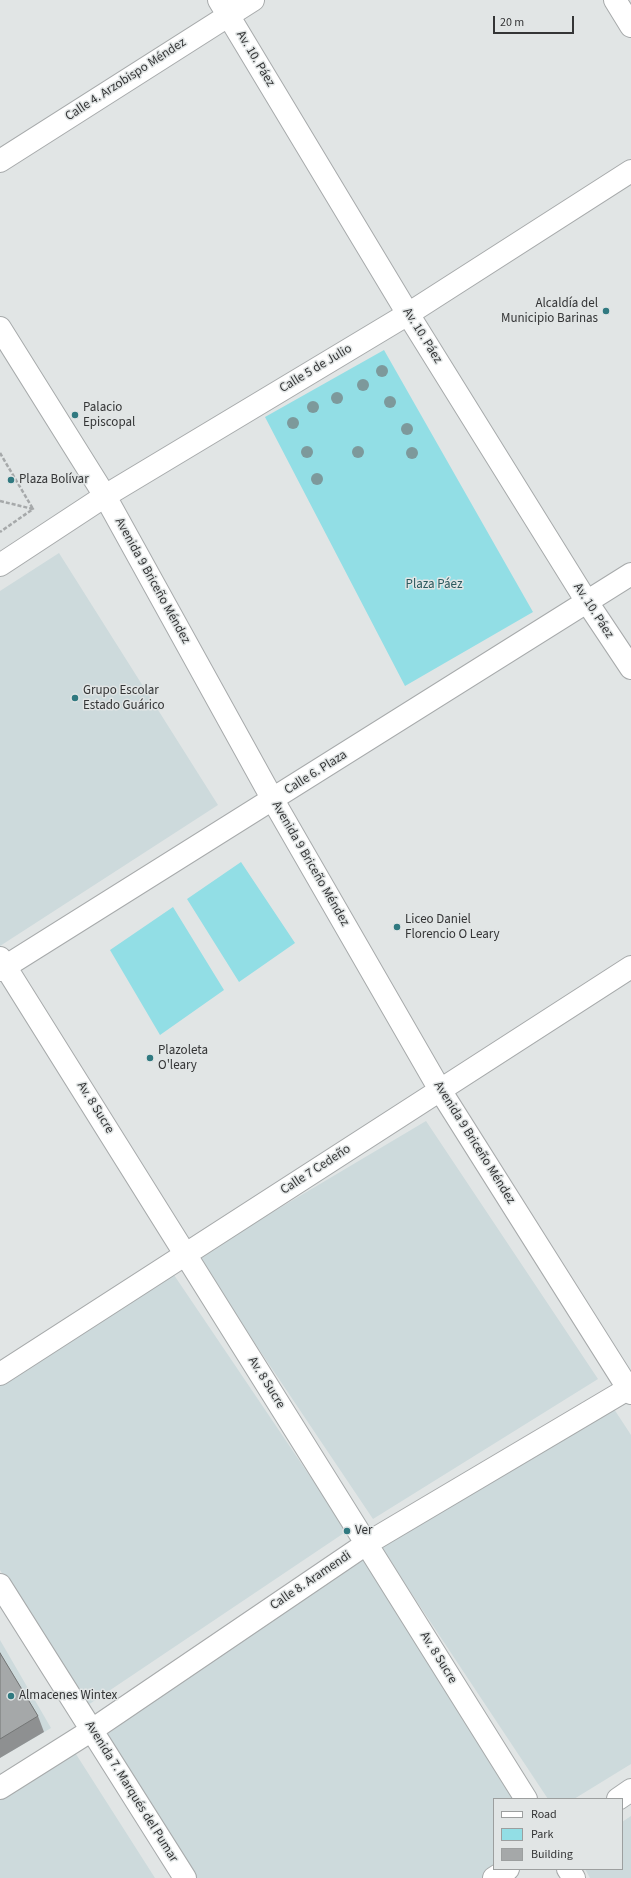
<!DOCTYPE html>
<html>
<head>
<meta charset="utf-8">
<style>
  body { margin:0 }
  #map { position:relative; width:631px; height:1878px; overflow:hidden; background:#e1e5e5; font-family:"Source Sans 3",sans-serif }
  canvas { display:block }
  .legend { position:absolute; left:493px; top:1798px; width:130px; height:72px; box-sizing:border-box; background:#e1e5e5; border:1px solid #9c9f9f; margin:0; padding:5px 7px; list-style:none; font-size:12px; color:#343536 }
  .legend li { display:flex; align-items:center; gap:8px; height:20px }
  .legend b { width:20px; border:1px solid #9c9f9f }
  .scale { position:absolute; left:493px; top:16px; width:81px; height:18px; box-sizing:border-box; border:2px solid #343536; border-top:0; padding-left:5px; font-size:12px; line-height:14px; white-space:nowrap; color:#343536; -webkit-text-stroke:3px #e1e5e5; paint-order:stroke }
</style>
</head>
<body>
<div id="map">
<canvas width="631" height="1878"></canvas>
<ul class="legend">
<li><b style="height:5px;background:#fff"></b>Road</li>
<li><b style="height:11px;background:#92dee5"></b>Park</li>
<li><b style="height:11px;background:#a5a8a9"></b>Building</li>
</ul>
<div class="scale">20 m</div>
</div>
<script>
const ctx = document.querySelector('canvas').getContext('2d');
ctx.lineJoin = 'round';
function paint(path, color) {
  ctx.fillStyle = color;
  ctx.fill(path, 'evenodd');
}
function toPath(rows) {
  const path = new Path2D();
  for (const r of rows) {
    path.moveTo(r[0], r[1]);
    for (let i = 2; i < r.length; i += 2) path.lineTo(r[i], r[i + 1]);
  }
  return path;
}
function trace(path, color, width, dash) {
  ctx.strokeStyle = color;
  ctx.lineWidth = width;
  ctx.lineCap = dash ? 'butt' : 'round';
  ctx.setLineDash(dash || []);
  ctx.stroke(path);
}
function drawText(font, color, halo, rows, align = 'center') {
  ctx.font = font + ' "Source Sans 3",sans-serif';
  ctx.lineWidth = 3;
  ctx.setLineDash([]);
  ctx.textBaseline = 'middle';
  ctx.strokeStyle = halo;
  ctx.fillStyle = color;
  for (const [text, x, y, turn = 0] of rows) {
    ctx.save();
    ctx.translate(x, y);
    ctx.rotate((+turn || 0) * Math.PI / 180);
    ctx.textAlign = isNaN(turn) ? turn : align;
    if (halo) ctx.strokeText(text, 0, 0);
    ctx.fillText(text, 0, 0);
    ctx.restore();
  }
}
const built = toPath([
  [59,553,218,805,0,946,0,591],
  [426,1121,598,1379,373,1519,197,1257],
  [174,1275,347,1531,85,1707,0,1570,0,1383],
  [614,1409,631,1435,631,1764,574,1799,548,1799,380,1546],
  [366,1544,526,1799,494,1799,494,1869,489,1878,190,1878,101,1739],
  [0,1640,51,1728,0,1758],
  [74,1751,155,1878,0,1878,0,1798],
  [631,1816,631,1878,590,1878,585,1869,622,1869,622,1822]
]);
const green = toPath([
  [384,350,533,612,405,686,265,417],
  [241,862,295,943,239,982,187,899],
  [173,907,224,990,160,1035,110,950]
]);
const path = toPath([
  [0,453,33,509],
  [0,501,33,509,0,532]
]);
const minor = toPath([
  [219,0,408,314,587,602,631,668],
  [615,0,631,26],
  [0,161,253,0],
  [0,328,105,496,273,800,440,1090,631,1393],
  [0,565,105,496,408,314,631,171],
  [0,958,526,1799],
  [0,970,631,574],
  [0,1374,631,967],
  [0,1585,185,1878],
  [0,1788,92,1730,366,1544,631,1387],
  [618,1799,631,1790],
  [568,1869,574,1878],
  [494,1878,508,1869]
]);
const trees = [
  [382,371],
  [363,385],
  [337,398],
  [390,402],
  [313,407],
  [293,423],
  [407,429],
  [307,452],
  [358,452],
  [412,453],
  [317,479]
];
const wall = toPath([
  [0,1653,38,1716,44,1732,0,1758]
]);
const building = toPath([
  [0,1653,38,1716,0,1739,0,1653]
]);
const markers = [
  [606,311,4,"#307980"],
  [75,415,4,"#307980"],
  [11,480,4,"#307980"],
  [75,698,4,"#307980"],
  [397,927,4,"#307980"],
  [150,1058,4,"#307980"],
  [347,1531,4,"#307980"],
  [11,1696,4,"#307980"]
];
const streetNames = [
  ["Av. 10. Páez",255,59,59],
  ["Calle 4. Arzobispo Méndez",126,80,-33],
  ["Av. 10. Páez",422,336,58],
  ["Calle 5 de Julio",316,369,-31],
  ["Avenida 9 Briceño Méndez",152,581,61],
  ["Av. 10. Páez",593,611,57],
  ["Calle 6. Plaza",316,773,-32],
  ["Avenida 9 Briceño Méndez",310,864,60],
  ["Av. 8 Sucre",95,1108,58],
  ["Avenida 9 Briceño Méndez",474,1143,58],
  ["Calle 7 Cedeño",316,1170,-33],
  ["Av. 8 Sucre",266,1383,58],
  ["Calle 8. Aramendi",311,1581,-34],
  ["Av. 8 Sucre",438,1658,58],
  ["Avenida 7. Marqués del Pumar",131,1792,58]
];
const poiNames = [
  ["Alcaldía del",598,304,"right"],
  ["Municipio Barinas",598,319,"right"],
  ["Palacio",83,408],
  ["Episcopal",83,423],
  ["Plaza Bolívar",19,480],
  ["Grupo Escolar",83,691],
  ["Estado Guárico",83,706],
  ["Liceo Daniel",405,920],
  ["Florencio O Leary",405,935],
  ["Plazoleta",158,1051],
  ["O'leary",158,1066],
  ["Ver",355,1531],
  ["Almacenes Wintex",19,1696]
];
const parkNames = [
  ["Plaza Páez",434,585]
];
paint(built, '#cddadc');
paint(green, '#92dee5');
trace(minor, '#a7aaab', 24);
trace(path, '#a6a9aa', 2.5, [4, 2]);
trace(minor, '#fff', 22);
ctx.fillStyle = '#7d999b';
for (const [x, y] of trees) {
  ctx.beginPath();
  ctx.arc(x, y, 6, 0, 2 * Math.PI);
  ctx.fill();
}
paint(wall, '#8e9091');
paint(building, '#a5a8a9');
trace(building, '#747676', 1);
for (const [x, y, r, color] of markers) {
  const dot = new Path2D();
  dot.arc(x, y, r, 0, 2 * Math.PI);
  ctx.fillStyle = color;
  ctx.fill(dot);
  trace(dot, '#e1e5e5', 1.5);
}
drawText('13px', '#343536', '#e1e5e5', streetNames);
drawText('13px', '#343536', '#e1e5e5', poiNames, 'left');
drawText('13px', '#2b5a5e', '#e1e5e5', parkNames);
</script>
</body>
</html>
